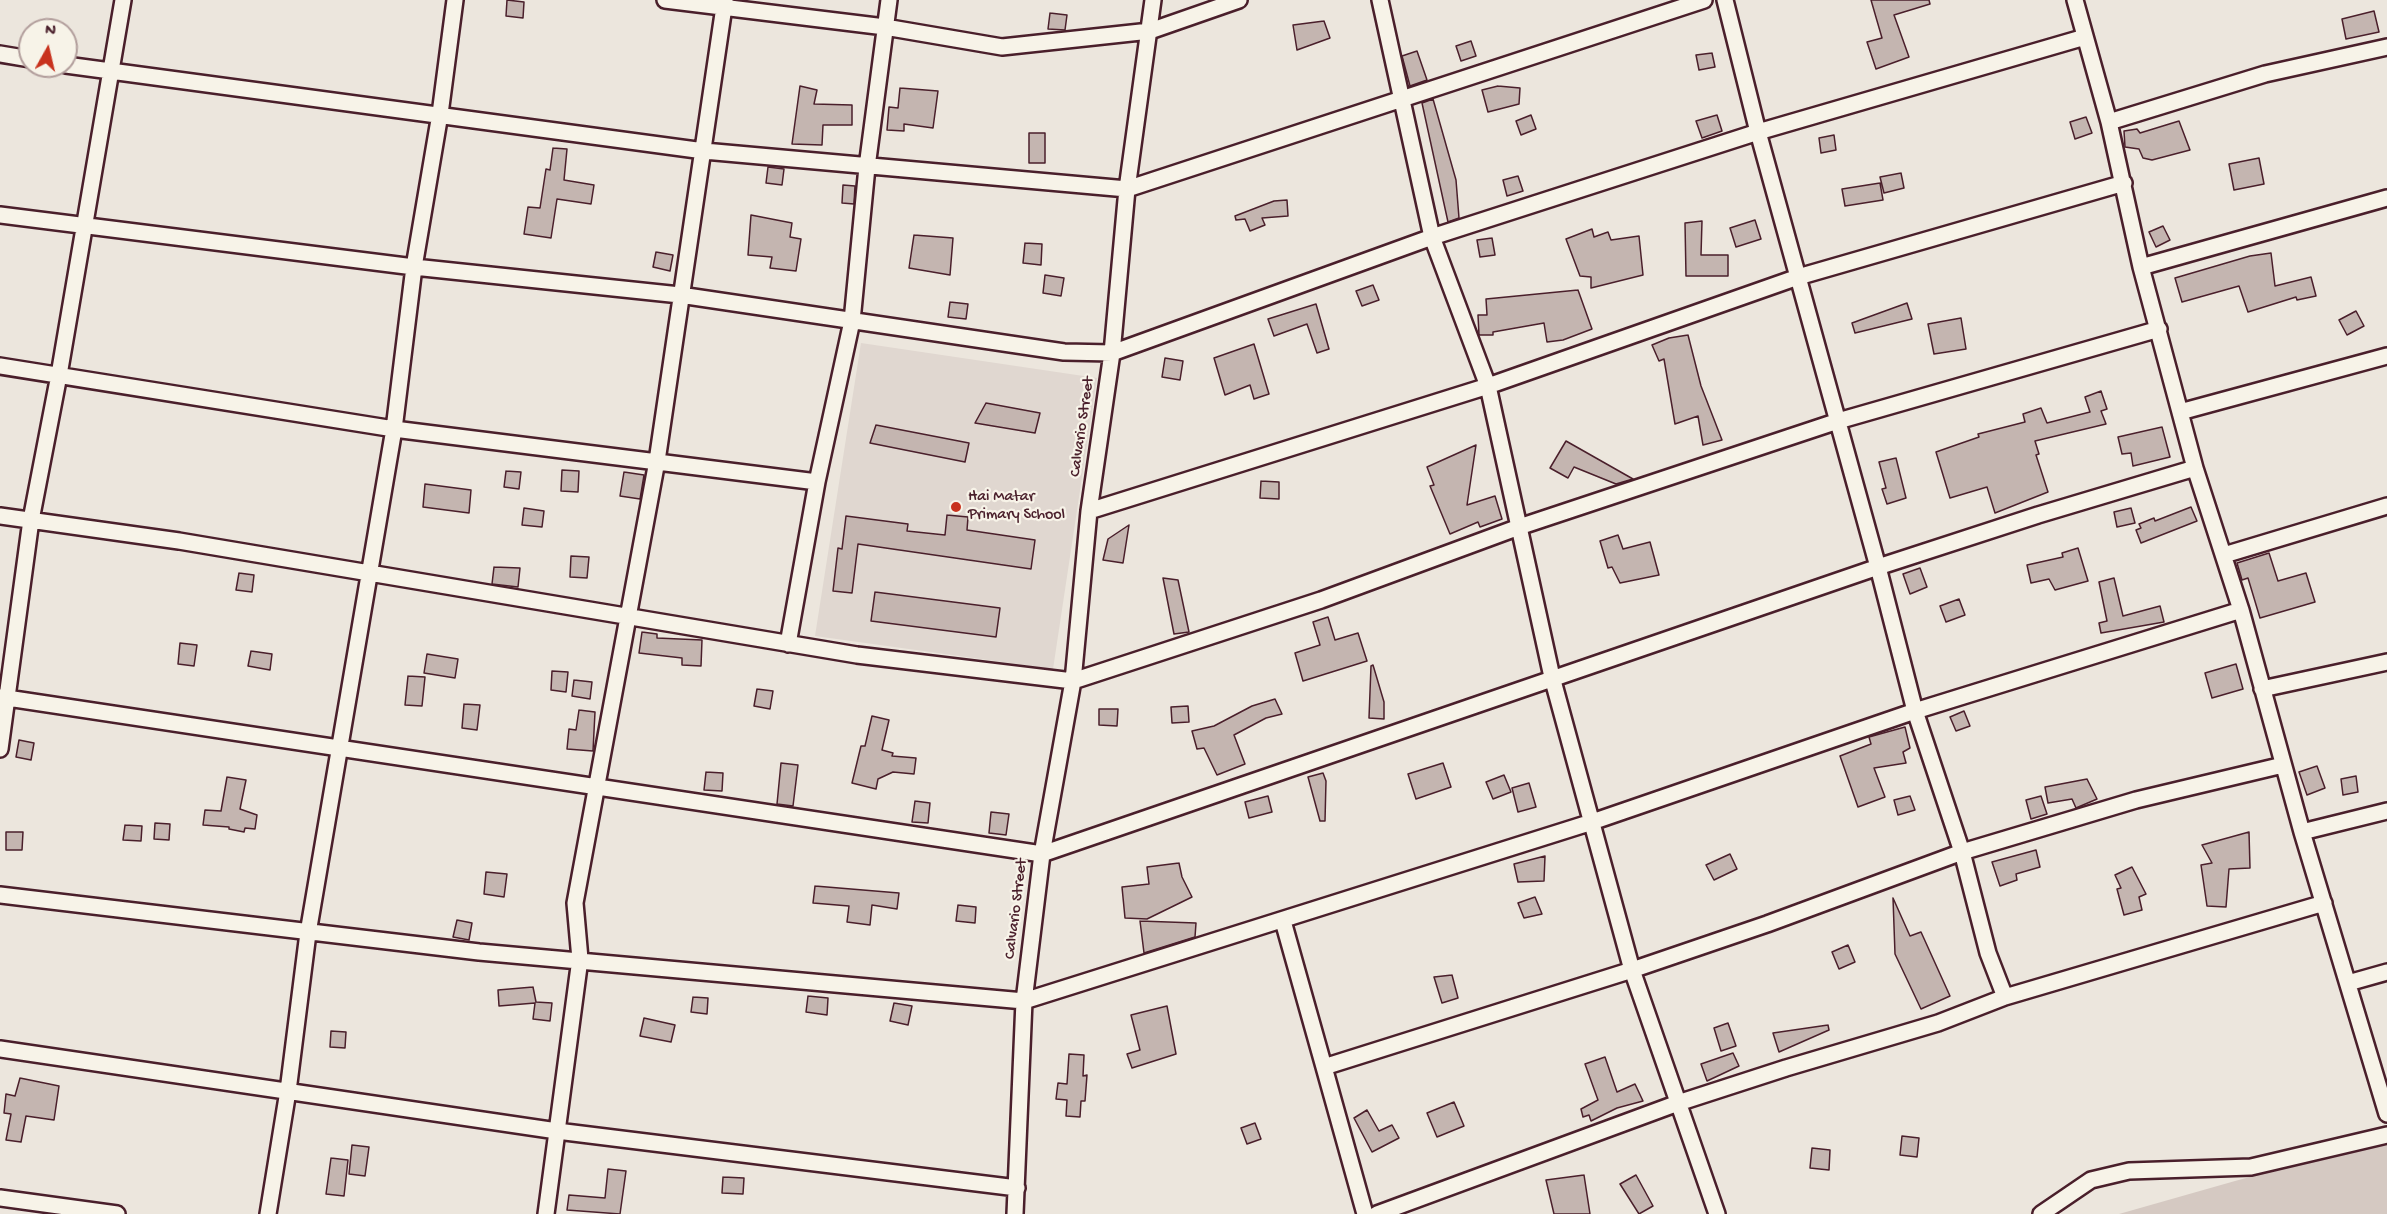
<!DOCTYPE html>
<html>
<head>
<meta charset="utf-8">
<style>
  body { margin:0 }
  #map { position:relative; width:2387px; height:1214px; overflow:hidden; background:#ece6dd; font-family:"Gochi Hand",sans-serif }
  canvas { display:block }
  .north { position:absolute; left:18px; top:18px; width:60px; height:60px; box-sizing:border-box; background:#f7f3e8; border:2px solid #b29e9c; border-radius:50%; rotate:8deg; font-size:16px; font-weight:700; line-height:24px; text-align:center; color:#4a1f2b }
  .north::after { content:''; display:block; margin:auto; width:21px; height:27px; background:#c8321e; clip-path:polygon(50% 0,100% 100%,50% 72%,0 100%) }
</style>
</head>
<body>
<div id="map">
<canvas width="2387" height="1214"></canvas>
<div class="north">N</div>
</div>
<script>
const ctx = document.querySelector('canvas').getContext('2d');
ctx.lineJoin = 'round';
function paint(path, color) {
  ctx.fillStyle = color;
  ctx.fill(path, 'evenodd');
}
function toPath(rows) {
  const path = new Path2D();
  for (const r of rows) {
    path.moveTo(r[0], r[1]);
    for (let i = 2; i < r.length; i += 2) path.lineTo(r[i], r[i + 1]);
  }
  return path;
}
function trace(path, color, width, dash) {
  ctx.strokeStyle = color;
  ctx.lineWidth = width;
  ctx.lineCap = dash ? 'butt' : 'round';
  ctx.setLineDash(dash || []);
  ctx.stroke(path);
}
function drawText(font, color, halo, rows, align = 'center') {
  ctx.font = font + ' "Gochi Hand",sans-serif';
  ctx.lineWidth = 4.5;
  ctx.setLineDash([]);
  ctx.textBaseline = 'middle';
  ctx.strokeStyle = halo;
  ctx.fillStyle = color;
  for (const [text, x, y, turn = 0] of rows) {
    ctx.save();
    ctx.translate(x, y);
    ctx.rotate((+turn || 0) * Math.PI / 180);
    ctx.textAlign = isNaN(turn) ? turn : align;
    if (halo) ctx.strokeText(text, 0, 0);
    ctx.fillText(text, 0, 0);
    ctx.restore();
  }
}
const built = toPath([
  [861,343,1097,378,1053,669,815,636]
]);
const green = toPath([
  [2387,1140,2387,1214,2119,1214,2235,1181]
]);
const building = toPath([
  [507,0,524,2,523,18,506,16,507,0],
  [1871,0,1929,0,1930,4,1894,15,1909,57,1876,69,1867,42,1882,38,1871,0],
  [2374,11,2379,32,2346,39,2342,19,2374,11],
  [1050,13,1067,15,1065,30,1048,29,1050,13],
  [1324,21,1330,38,1297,50,1293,25,1324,21],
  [1471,41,1476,56,1461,61,1456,46,1471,41],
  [1417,51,1427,80,1410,86,1402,56,1417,51],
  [1712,53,1715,67,1699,70,1696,55,1712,53],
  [800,86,817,90,814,104,852,105,852,125,823,125,822,145,792,144,800,86],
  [1498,86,1520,88,1519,104,1488,112,1482,90,1498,86],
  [900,88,938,91,933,128,904,124,904,131,887,130,889,107,898,108,900,88],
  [1433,99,1456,180,1459,218,1448,222,1422,103,1433,99],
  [1531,115,1536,129,1521,135,1516,121,1531,115],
  [1717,115,1722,131,1702,138,1696,121,1717,115],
  [2086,117,2092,133,2075,139,2070,122,2086,117],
  [2179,121,2190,150,2152,160,2143,158,2139,149,2125,147,2124,131,2137,129,2140,133,2179,121],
  [1029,133,1045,133,1045,163,1029,163,1029,133],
  [1834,135,1836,150,1821,153,1819,138,1834,135],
  [553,148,567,149,564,180,594,185,591,204,557,199,551,238,524,234,528,207,540,208,546,169,550,170,553,148],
  [2259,158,2264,184,2234,190,2229,164,2259,158],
  [768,167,784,169,782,185,766,183,768,167],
  [1901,173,1904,188,1884,193,1880,177,1901,173],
  [1518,176,1523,191,1507,196,1503,180,1518,176],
  [1880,183,1883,200,1845,206,1842,189,1880,183],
  [843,185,855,186,854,204,842,203,843,185],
  [1287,200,1288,216,1262,218,1265,225,1250,231,1245,219,1236,220,1235,216,1274,201,1287,200],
  [751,215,792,223,790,237,801,239,796,271,770,268,772,257,748,255,751,215],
  [1755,220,1761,239,1736,247,1730,228,1755,220],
  [1702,221,1701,255,1728,255,1728,276,1686,276,1685,223,1702,221],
  [2163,226,2170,240,2156,247,2149,232,2163,226],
  [1592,229,1594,237,1608,232,1611,240,1639,236,1643,275,1591,288,1591,277,1580,276,1566,239,1592,229],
  [914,235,953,238,950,275,909,268,914,235],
  [1492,238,1495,255,1480,257,1477,240,1492,238],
  [1025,243,1042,244,1041,265,1023,263,1025,243],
  [656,252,673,255,670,271,653,267,656,252],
  [2271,253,2275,286,2311,277,2316,296,2297,300,2296,297,2248,312,2239,286,2182,302,2175,278,2250,256,2271,253],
  [1045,275,1064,278,1061,296,1043,293,1045,275],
  [1373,285,1379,300,1362,306,1356,291,1373,285],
  [1578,290,1592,329,1563,340,1547,342,1544,323,1493,332,1493,335,1479,335,1478,315,1487,315,1486,299,1578,290],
  [950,302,968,304,966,319,948,317,950,302],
  [1907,303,1912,319,1855,333,1852,323,1907,303],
  [1316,304,1329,349,1317,353,1307,324,1274,336,1268,319,1316,304],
  [2356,311,2364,326,2347,335,2339,320,2356,311],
  [1961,318,1966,349,1934,354,1928,324,1961,318],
  [1688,335,1701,386,1722,440,1703,445,1698,416,1675,424,1664,359,1659,361,1652,345,1669,338,1688,335],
  [1254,344,1269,394,1254,399,1250,385,1225,395,1214,358,1254,344],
  [1165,358,1183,361,1180,380,1162,377,1165,358],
  [2101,391,2107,409,2101,411,2106,424,2035,441,2039,454,2036,455,2048,492,1995,513,1987,487,1950,498,1936,452,1979,437,1978,434,2025,422,2023,414,2041,408,2047,423,2090,412,2085,397,2101,391],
  [986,403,1040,413,1035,433,975,423,986,403],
  [876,425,969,443,965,462,870,443,876,425],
  [2162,427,2170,457,2133,466,2131,453,2122,454,2118,437,2162,427],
  [1566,441,1633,479,1616,484,1574,467,1568,478,1550,468,1566,441],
  [1476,445,1467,505,1495,496,1502,519,1480,527,1478,522,1450,534,1430,486,1434,485,1427,467,1476,445],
  [1896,458,1906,498,1887,504,1882,489,1886,488,1879,462,1896,458],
  [562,470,579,471,578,492,561,491,562,470],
  [506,471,521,472,519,489,504,487,506,471],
  [624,472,644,475,640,499,620,496,624,472],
  [1261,481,1279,482,1279,499,1260,498,1261,481],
  [425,484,471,490,469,513,423,507,425,484],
  [2191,507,2197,521,2141,543,2136,530,2141,528,2139,524,2154,518,2155,521,2191,507],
  [524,508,544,511,542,527,522,525,524,508],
  [2131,508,2135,523,2117,527,2114,512,2131,508],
  [947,515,968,517,967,530,1035,540,1031,569,858,544,852,593,833,591,838,548,842,549,846,516,908,524,907,531,945,535,947,515],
  [1129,525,1123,563,1103,560,1108,539,1129,525],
  [1618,535,1623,549,1650,542,1659,575,1620,583,1612,567,1608,568,1600,541,1618,535],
  [2078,548,2088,581,2055,590,2049,579,2031,583,2027,565,2063,557,2062,553,2078,548],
  [2269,553,2278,581,2306,573,2315,602,2260,618,2248,578,2242,580,2237,563,2269,553],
  [571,556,589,557,587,578,570,577,571,556],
  [494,567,520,568,518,587,492,584,494,567],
  [1920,568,1927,587,1910,594,1903,574,1920,568],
  [239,573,254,575,252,592,236,590,239,573],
  [1163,578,1178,580,1189,632,1174,634,1163,578],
  [2114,578,2123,616,2160,606,2164,622,2101,633,2099,623,2107,621,2099,582,2114,578],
  [875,592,1000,608,996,637,871,621,875,592],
  [1959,599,1965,615,1946,622,1940,606,1959,599],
  [1328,617,1335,640,1358,633,1367,661,1303,681,1295,653,1320,645,1313,622,1328,617],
  [642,632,657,634,657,638,702,640,701,666,682,665,682,658,639,653,642,632],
  [180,643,197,645,194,666,178,664,180,643],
  [251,651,272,654,270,670,248,666,251,651],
  [427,654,458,659,455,678,424,673,427,654],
  [2236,664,2243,689,2212,698,2205,673,2236,664],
  [1373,665,1384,702,1384,719,1369,718,1371,666,1373,665],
  [552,671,568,672,566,692,551,690,552,671],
  [408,676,425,677,422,706,405,705,408,676],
  [574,680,592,682,590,699,572,696,574,680],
  [757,689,773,691,770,709,754,706,757,689],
  [1275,699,1282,714,1266,718,1234,735,1245,764,1217,775,1204,748,1197,749,1192,731,1214,726,1252,706,1275,699],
  [464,704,480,705,477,730,462,728,464,704],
  [1188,706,1189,722,1172,723,1171,707,1188,706],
  [1099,709,1118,709,1117,726,1099,725,1099,709],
  [579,710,595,712,593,751,567,749,569,729,576,730,579,710],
  [1964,711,1970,726,1956,731,1950,717,1964,711],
  [872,716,889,720,882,750,893,753,892,756,916,758,914,774,893,772,878,779,876,789,852,783,861,746,865,746,872,716],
  [1905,727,1910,748,1903,752,1906,763,1874,768,1885,797,1858,807,1840,756,1871,744,1869,737,1905,727],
  [19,740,34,743,31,760,16,757,19,740],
  [781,763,798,765,793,806,777,804,781,763],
  [1443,763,1451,787,1416,799,1408,774,1443,763],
  [2317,766,2325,788,2307,795,2299,772,2317,766],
  [706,772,723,773,722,791,704,790,706,772],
  [1323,773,1326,781,1325,821,1320,821,1308,777,1323,773],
  [1504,775,1511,792,1493,799,1486,782,1504,775],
  [2356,776,2358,792,2343,795,2341,779,2356,776],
  [227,777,246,780,240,809,257,815,255,829,245,828,244,832,229,829,229,827,203,825,205,810,221,811,227,777],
  [2087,779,2097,799,2076,808,2072,799,2048,803,2045,787,2087,779],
  [1529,783,1536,807,1518,812,1512,788,1529,783],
  [1268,796,1272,812,1249,818,1245,802,1268,796],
  [1910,796,1915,810,1898,815,1894,800,1910,796],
  [2041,796,2047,814,2031,819,2026,800,2041,796],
  [915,801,930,803,928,823,912,822,915,801],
  [991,812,1009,814,1006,835,989,833,991,812],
  [155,823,170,824,169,840,154,839,155,823],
  [125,825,142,826,141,841,123,840,125,825],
  [6,832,23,832,22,850,6,850,6,832],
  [2249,832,2250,868,2229,869,2226,907,2207,906,2201,865,2212,863,2202,845,2249,832],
  [2036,850,2040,867,2016,874,2017,880,2000,886,1992,862,2036,850],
  [1730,854,1737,869,1714,880,1706,865,1730,854],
  [1545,856,1544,881,1518,882,1514,864,1545,856],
  [1179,863,1182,877,1192,897,1147,919,1125,918,1122,887,1149,884,1147,867,1179,863],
  [2132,867,2146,894,2139,897,2142,910,2124,915,2117,889,2121,888,2115,875,2132,867],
  [486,872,507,874,504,897,484,894,486,872],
  [815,886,899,893,897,909,872,905,870,925,847,922,849,906,813,903,815,886],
  [1535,897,1542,914,1524,918,1518,903,1535,897],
  [1893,898,1910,936,1921,932,1950,996,1921,1009,1895,954,1893,898],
  [958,905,976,907,975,923,956,921,958,905],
  [457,920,472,923,469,940,453,937,457,920],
  [1140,921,1196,923,1195,937,1144,953,1140,921],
  [1848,945,1855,962,1839,969,1832,952,1848,945],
  [1452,975,1458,998,1442,1003,1434,977,1452,975],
  [533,987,536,1002,552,1003,550,1021,533,1019,535,1003,499,1006,498,990,533,987],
  [808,996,828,998,827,1015,806,1012,808,996],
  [693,997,708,998,707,1014,691,1012,693,997],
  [894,1003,912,1006,908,1025,890,1021,894,1003],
  [1167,1006,1176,1054,1132,1068,1127,1054,1140,1050,1131,1015,1167,1006],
  [644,1018,675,1025,671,1042,640,1036,644,1018],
  [1728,1023,1736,1046,1721,1051,1714,1028,1728,1023],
  [1828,1025,1829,1030,1779,1052,1773,1033,1828,1025],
  [331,1031,346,1032,345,1048,330,1047,331,1031],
  [1733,1053,1739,1066,1707,1081,1701,1064,1733,1053],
  [1069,1054,1084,1055,1083,1076,1087,1075,1085,1101,1081,1101,1080,1117,1066,1116,1067,1100,1056,1099,1058,1083,1067,1084,1069,1054],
  [1605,1057,1617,1092,1635,1084,1643,1101,1617,1108,1591,1121,1589,1115,1583,1117,1581,1109,1598,1100,1585,1064,1605,1057],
  [20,1078,59,1086,54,1120,26,1116,21,1142,6,1140,11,1114,4,1113,6,1094,15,1096,20,1078],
  [1454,1102,1464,1126,1437,1137,1427,1113,1454,1102],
  [1367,1110,1379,1131,1392,1125,1399,1138,1372,1152,1354,1118,1367,1110],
  [1255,1123,1261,1139,1247,1144,1241,1128,1255,1123],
  [1902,1136,1919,1138,1917,1157,1900,1155,1902,1136],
  [352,1145,369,1147,365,1176,349,1174,352,1145],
  [1812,1148,1830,1150,1829,1170,1810,1168,1812,1148],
  [331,1158,348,1160,344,1196,326,1194,331,1158],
  [608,1169,626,1171,620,1214,567,1210,569,1195,605,1198,608,1169],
  [1584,1175,1590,1214,1554,1214,1546,1180,1584,1175],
  [1636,1175,1653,1206,1639,1214,1620,1184,1636,1175],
  [723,1177,744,1178,743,1194,722,1193,723,1177]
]);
const street = toPath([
  [665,0,885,27,1002,47,1150,31,1239,0],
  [1380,0,1432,237,1488,386,1552,677,1632,970,1717,1214],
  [2075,0,2109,122,2141,267,2195,468,2241,610,2302,832,2387,1114],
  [0,54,30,59],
  [66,65,704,151,1127,189,1704,0],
  [2109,122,2265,74,2387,47],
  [0,215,414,267,680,295,1064,352,1112,353,1432,237,1758,132,2085,37],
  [2141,267,2387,198],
  [0,366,394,429,817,482],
  [2180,412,2387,356],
  [1089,511,1488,386,1798,277,2124,183],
  [0,516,179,541,857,655,1073,681,1321,600,1519,527,1838,421,2159,329],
  [2224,555,2387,506],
  [788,644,817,482,852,321,867,167,889,0],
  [2262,689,2387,662],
  [0,697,1042,854,1878,567,2038,515,2195,468],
  [0,749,31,520,59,375,123,0],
  [2302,832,2387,811],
  [0,895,479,952,1024,1001,1592,822,1915,711,2241,610],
  [1283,921,1324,1067],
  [2348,983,2387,972],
  [2005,997,2324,903],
  [0,1049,557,1131,1017,1188],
  [0,1198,117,1214],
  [268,1214,288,1091,308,933,394,429,414,267,440,114,455,0],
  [546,1214,580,959,575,903,657,461,725,0],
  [1015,1214,1024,1001,1042,854,1073,681,1089,511,1112,353,1127,189,1153,0],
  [1365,1214,1324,1067,1632,970,1767,924,1962,852,2136,800,2283,765],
  [1377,1214,1678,1103,1786,1068,1938,1023,2005,997,1988,953,1962,852,1915,711,1878,567,1758,132,1725,0],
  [2041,1214,2091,1180,2129,1171,2251,1167,2387,1135]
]);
const markers = [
  [956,507,6,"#c8321e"]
];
const streetNames = [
  ["Calvario Street",1083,427,-82],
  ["Calvario Street",1017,909,-83]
];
const poiNames = [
  ["Hai Matar",968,498],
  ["Primary School",968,516]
];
paint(built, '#e0d7d0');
paint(green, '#d5c9c2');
paint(building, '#c4b5b0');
trace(building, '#4a1f2b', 1.5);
trace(street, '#4a1f2b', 20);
trace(street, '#f7f3e8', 15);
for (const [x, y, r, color] of markers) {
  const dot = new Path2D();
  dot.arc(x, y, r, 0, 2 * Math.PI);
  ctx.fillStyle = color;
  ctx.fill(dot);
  trace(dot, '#f7f3e8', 2);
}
drawText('16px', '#4a1f2b', '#f7f3e8', streetNames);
drawText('16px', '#4a1f2b', '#f7f3e8', poiNames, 'left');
</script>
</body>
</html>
